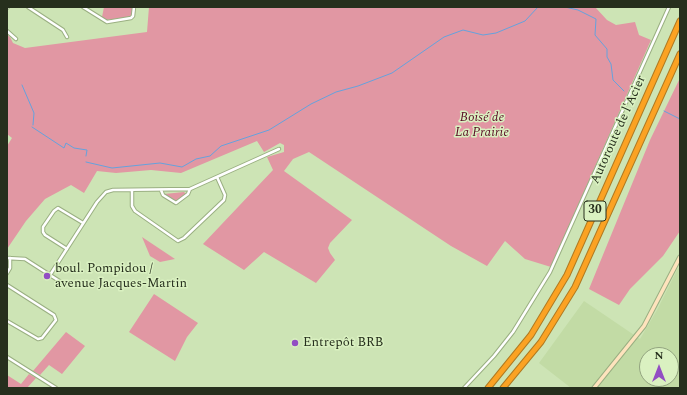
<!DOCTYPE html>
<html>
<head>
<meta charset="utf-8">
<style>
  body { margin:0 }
  #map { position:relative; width:687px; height:395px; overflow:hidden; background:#cde4b5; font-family:Spectral,serif }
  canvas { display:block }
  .frame { position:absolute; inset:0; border:8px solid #262f1d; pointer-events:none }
  .north { position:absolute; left:639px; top:347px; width:40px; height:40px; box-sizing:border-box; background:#daf1c1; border:1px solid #92a37f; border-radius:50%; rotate:0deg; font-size:11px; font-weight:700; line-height:16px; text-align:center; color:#262f1d }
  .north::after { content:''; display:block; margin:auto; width:14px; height:18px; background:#924ec3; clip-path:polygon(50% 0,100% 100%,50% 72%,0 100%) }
</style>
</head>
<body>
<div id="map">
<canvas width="687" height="395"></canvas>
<div class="frame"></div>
<div class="north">N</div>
</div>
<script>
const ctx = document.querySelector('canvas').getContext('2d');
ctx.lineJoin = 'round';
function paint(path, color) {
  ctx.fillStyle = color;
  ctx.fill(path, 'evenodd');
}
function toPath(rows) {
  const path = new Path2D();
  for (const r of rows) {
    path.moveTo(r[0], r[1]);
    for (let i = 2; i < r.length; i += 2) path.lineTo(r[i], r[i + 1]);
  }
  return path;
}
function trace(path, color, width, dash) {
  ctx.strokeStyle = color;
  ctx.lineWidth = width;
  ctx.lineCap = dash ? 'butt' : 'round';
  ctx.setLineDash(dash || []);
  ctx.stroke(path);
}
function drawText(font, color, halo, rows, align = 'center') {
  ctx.font = font + ' Spectral,serif';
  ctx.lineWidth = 3;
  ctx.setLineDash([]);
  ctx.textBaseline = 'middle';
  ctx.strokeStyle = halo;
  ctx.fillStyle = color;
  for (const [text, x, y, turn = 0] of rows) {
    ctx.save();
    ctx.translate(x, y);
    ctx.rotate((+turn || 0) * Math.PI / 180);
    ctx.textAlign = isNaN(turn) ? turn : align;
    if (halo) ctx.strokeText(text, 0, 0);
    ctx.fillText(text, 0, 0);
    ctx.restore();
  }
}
const built = toPath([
  [678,268,680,269,680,388,571,388,539,363,584,301,640,339,657,310],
  [647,355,671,355,671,379,647,379]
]);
const green = toPath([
  [104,7,132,7,132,14,130,17,106,20,102,17],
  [149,7,595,7,607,20,616,25,635,22,639,35,651,40,551,267,525,259,505,241,487,266,451,246,309,152,293,159,284,171,352,220,330,243,328,248,330,253,335,260,316,283,264,252,244,270,203,244,273,170,267,157,284,152,284,145,280,143,264,152,257,141,181,173,151,170,116,173,97,171,84,193,71,185,45,199,26,221,7,249,7,146,12,138,7,134,7,34,10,37,13,43,25,48,147,32],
  [680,78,680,231,663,256,630,289,619,305,589,289,650,140],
  [184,192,186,194,176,201,164,194],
  [142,237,175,259,160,262,150,256],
  [154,294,198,323,187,337,175,361,129,332],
  [66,332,85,346,62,374,49,365,40,375,33,371],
  [29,374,36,378,27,388,7,388,7,375,21,384]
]);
const stream = toPath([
  [565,7,578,10,596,19,595,35,607,49,607,57,611,64,613,80,624,91],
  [22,85,34,113,33,125],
  [664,111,680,119],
  [32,127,64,148,66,143,74,148,87,150,86,156],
  [86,162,112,168,160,163,182,167,196,159,210,156,221,146,269,130,311,104,336,92,358,86,392,73,444,37,463,30,483,35,496,33,525,21,538,7]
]);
const minor = toPath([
  [28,7,63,30,67,37],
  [83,7,107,22,131,18,133,16,134,7],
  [7,8,8,7],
  [7,31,16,39],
  [132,190,132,206,135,211,178,241,184,238,224,200,225,195,217,177],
  [161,190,163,195,176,203,188,194,190,189],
  [67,249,45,235,43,232,43,227,54,211,58,208,83,223],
  [7,258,25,259,64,284],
  [7,273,10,268,10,258],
  [50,275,97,202,106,192,113,190,190,189,279,149],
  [7,285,54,315,56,320,42,338,38,339,7,321],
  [7,357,56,388],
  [464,388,494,356,513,332,550,272,669,7]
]);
const secondary = toPath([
  [594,388,644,326,680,257]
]);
const motorway = toPath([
  [488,388,531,335,567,275,680,21],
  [503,388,541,342,575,287,680,54]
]);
const markers = [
  [47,276,4,"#924ec3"],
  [295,343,4,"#924ec3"]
];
const shields = [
  [595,211,22]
];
const shieldNames = [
  ["30",595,211]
];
const parkNames = [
  ["Boisé de",482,118],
  ["La Prairie",482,133]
];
const streetNames = [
  ["Autoroute de l'Acier",619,130,-66]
];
const poiNames = [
  ["boul. Pompidou /",55,269],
  ["avenue Jacques-Martin",55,284],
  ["Entrepôt BRB",303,343]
];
paint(built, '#c2dba5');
paint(green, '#e197a3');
trace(stream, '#65a2dd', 1);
trace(minor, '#9aaf82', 4.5);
trace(secondary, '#9aaf82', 5.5);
trace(motorway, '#b07a21', 7);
trace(minor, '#fff', 2.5);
trace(secondary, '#fee3bd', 3.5);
trace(motorway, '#fba223', 5);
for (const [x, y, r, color] of markers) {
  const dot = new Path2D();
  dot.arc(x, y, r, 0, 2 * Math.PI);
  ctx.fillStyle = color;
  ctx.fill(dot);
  trace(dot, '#daf1c1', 1.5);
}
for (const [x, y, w] of shields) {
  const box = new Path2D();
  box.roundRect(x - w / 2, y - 10, w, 20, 3);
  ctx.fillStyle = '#daf1c1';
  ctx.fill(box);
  trace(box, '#262f1d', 1);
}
drawText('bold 12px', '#262f1d', null, shieldNames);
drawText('italic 13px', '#590a24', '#daf1c1', parkNames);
drawText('13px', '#262f1d', '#daf1c1', streetNames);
drawText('13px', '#262f1d', '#daf1c1', poiNames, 'left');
</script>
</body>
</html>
